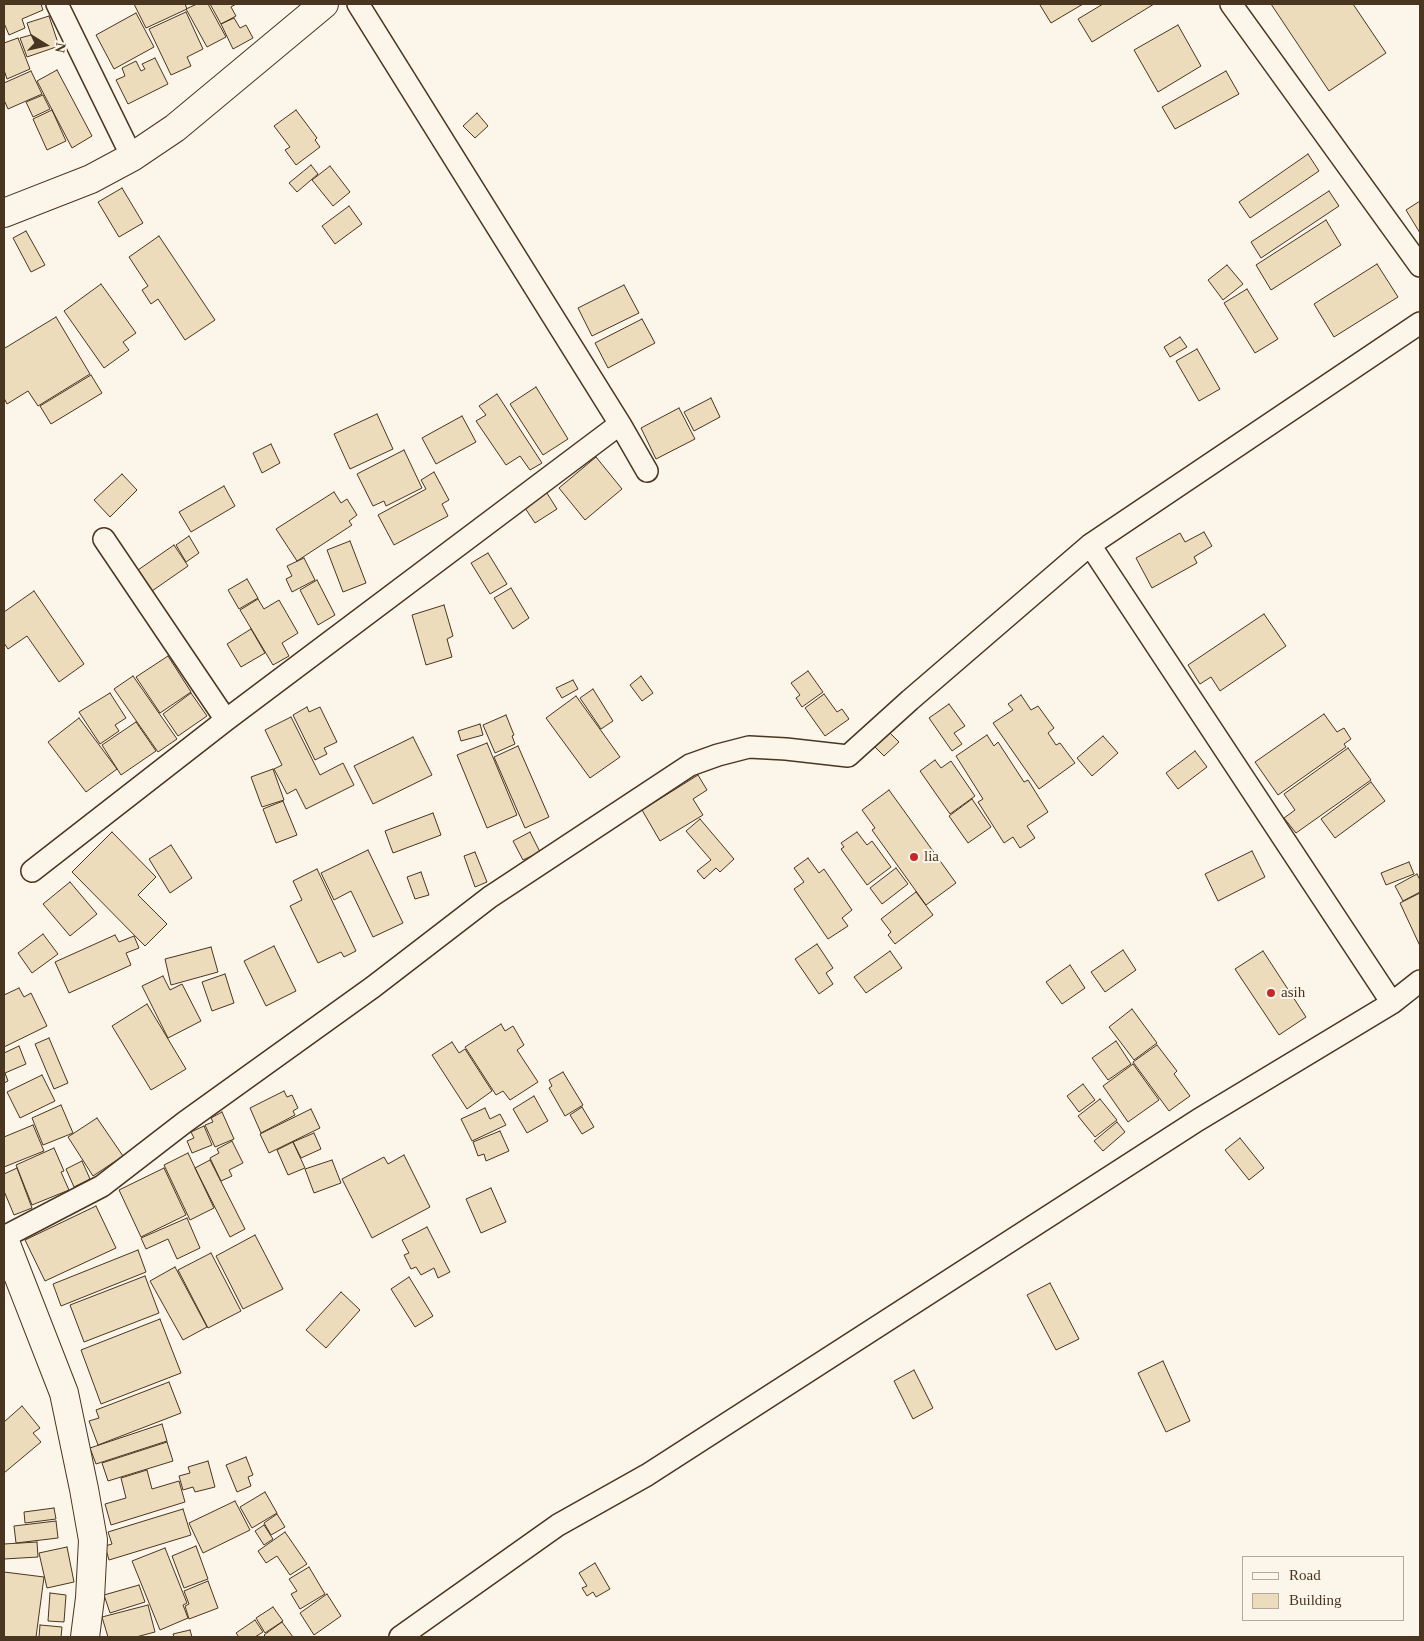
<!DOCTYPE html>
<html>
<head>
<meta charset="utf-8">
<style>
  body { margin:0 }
  #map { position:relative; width:1424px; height:1641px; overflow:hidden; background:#fbf6e9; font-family:Georgia,serif }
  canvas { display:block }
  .frame { position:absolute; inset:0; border:5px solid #4a3520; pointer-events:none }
  .legend { position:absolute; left:1242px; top:1556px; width:162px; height:65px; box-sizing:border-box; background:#fbf6e9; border:1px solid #b4a999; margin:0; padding:6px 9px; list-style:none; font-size:15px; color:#4a3520 }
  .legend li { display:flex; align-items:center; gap:10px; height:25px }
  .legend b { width:25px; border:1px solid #b4a999 }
  .north { position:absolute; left:20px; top:20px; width:50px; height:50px; -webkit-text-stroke:4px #fbf6e9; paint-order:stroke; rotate:100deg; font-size:14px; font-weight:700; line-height:20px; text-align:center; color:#4a3520 }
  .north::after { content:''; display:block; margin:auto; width:18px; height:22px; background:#4a3520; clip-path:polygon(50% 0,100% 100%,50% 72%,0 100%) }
</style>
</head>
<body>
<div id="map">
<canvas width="1424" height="1641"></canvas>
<div class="frame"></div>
<ul class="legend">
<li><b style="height:6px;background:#fbf6e9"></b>Road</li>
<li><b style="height:14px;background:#ecdcbc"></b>Building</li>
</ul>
<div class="north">N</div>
</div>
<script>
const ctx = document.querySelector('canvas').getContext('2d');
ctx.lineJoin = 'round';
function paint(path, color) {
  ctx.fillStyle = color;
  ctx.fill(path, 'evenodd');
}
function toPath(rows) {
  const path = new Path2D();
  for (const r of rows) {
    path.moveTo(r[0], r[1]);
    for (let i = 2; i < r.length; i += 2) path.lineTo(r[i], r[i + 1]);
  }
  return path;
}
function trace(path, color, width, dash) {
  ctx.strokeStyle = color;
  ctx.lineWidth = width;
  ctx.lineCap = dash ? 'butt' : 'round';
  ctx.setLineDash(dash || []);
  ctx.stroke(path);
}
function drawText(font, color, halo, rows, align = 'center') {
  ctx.font = font + ' Georgia,serif';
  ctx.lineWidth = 4;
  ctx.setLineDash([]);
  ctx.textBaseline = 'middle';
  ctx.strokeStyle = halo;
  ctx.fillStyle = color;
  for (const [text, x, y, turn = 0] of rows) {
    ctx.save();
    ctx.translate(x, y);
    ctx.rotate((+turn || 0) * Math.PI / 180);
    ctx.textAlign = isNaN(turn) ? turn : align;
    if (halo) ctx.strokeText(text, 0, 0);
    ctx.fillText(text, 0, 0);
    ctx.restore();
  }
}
const building = toPath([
  [4,4,41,4,43,10,22,19,25,28,9,35,4,23,4,4],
  [134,4,185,4,187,9,146,28,134,4],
  [197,4,208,4,226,37,207,47,186,9,197,4],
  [210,4,236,4,231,7,236,16,221,24,210,4],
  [1042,4,1083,4,1051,23,1040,5,1042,4],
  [1103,4,1154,4,1092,42,1078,19,1103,4],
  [1271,4,1353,4,1386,53,1329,91,1271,4],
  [186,12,203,49,187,57,191,66,171,75,149,29,186,12],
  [136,13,154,47,114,69,96,35,136,13],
  [49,16,59,46,27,57,20,38,31,35,27,23,49,16],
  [234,18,240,28,246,25,253,38,233,49,221,24,234,18],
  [1178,25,1201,66,1158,92,1134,50,1178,25],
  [18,38,30,69,7,79,4,70,4,43,18,38],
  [155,58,168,84,128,104,116,80,125,76,122,68,136,61,141,71,145,69,142,64,155,58],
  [57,70,92,136,72,148,37,81,57,70],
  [31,71,42,94,8,109,4,100,4,83,31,71],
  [1226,71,1239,94,1175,129,1162,107,1226,71],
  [43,95,50,109,33,117,26,102,43,95],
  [52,110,66,141,47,150,33,119,52,110],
  [296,110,317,138,315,140,320,147,296,165,285,150,290,147,274,126,296,110],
  [477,113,488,126,475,138,463,126,477,113],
  [1308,154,1319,171,1250,218,1239,202,1308,154],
  [311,165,318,174,297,192,289,183,311,165],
  [330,166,350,192,333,206,312,180,330,166],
  [122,188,143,223,119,237,98,202,122,188],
  [1329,191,1339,206,1261,258,1251,242,1329,191],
  [1420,201,1420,233,1406,210,1420,201],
  [349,206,362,224,335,244,322,226,349,206],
  [1326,220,1341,245,1271,290,1256,265,1326,220],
  [26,231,45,265,31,272,13,238,26,231],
  [159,236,215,320,185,340,158,299,151,304,142,290,148,286,129,257,159,236],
  [1377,264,1398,297,1334,337,1314,304,1377,264],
  [1227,265,1243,284,1223,300,1208,280,1227,265],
  [101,284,136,333,123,342,129,350,104,368,64,311,101,284],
  [624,285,639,313,592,336,578,308,624,285],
  [1247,289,1278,339,1255,353,1224,303,1247,289],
  [56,317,90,374,38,406,28,391,7,404,4,398,4,346,5,348,56,317],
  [642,319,655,343,608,368,595,343,642,319],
  [1180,337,1187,347,1170,357,1164,347,1180,337],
  [1197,349,1220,389,1199,401,1176,361,1197,349],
  [91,375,102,393,51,424,40,406,91,375],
  [536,387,568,439,543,455,510,404,536,387],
  [497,394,542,463,530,470,520,456,506,465,476,421,486,415,479,406,497,394],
  [711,398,720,417,694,431,684,412,711,398],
  [679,408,695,439,656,459,641,428,679,408],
  [377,414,393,449,350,469,334,434,377,414],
  [462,416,476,442,436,464,422,438,462,416],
  [271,444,280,463,262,473,253,453,271,444],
  [404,450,422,488,386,506,384,501,373,506,357,474,404,450],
  [596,457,622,489,585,520,559,488,596,457],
  [434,472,449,500,442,504,448,516,394,545,378,515,426,489,421,480,434,472],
  [122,474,137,490,110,517,94,500,122,474],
  [224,486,235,506,191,532,179,512,224,486],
  [545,490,557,509,535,523,523,505,545,490],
  [334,492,341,503,347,499,357,515,349,521,352,525,297,561,276,529,334,492],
  [1204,532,1212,546,1194,557,1197,563,1152,588,1136,558,1180,533,1185,542,1204,532],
  [189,536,199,553,186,562,176,545,189,536],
  [350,541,366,583,343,592,327,550,350,541],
  [174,545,188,566,152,591,138,570,174,545],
  [488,553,507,584,490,594,471,563,488,553],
  [304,558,315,580,292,592,286,579,292,576,287,566,304,558],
  [247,579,258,598,239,609,228,590,247,579],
  [317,580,335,615,318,625,300,590,317,580],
  [511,588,529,618,513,629,494,598,511,588],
  [34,591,84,664,59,682,27,636,8,649,4,643,4,612,34,591],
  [258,599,264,609,279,600,298,633,282,643,289,656,273,665,240,610,258,599],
  [444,605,453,636,447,639,452,657,426,665,412,615,444,605],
  [1264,614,1286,646,1220,691,1211,677,1200,684,1188,665,1264,614],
  [251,629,265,653,241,667,227,644,251,629],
  [168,656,191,692,160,713,136,677,168,656],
  [808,671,823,692,802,707,796,698,800,695,791,683,808,671],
  [133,676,177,739,158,752,114,689,133,676],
  [641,676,653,693,642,701,630,685,641,676],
  [573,680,578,689,562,698,556,688,573,680],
  [593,689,613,721,601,729,580,698,593,689],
  [110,693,126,718,115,725,119,731,100,744,79,712,110,693],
  [191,693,207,716,178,736,163,714,191,693],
  [824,694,837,712,842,709,849,719,825,736,805,708,824,694],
  [1021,695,1031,710,1038,706,1054,728,1048,733,1056,745,1060,743,1075,763,1039,789,993,723,1013,710,1008,704,1021,695],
  [576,696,620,757,590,778,546,718,576,696],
  [949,704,965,726,954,733,962,744,952,751,929,718,949,704],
  [307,707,309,712,320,707,337,742,324,748,327,754,315,760,293,715,307,707],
  [1324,714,1337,732,1344,728,1351,739,1344,744,1346,747,1278,795,1255,762,1324,714],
  [506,715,514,735,512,736,515,744,495,753,483,725,506,715],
  [291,717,320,775,343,763,354,785,306,809,296,789,287,794,274,769,282,765,265,730,291,717],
  [79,718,117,769,86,792,48,742,79,718],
  [136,722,156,751,121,775,102,745,136,722],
  [480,724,483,735,461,741,458,731,480,724],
  [887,730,899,742,884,756,872,744,887,730],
  [987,735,994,746,998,742,1024,782,1028,780,1048,812,1027,826,1035,838,1020,848,1013,837,1004,843,978,802,983,799,956,756,987,735],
  [1103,736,1118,753,1092,776,1077,758,1103,736],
  [413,737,432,775,373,804,354,766,413,737],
  [487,743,517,815,487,828,457,755,487,743],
  [518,746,549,817,525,828,494,757,518,746],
  [1348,748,1371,780,1296,833,1284,818,1295,810,1284,794,1348,748],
  [1195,751,1207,767,1178,789,1166,773,1195,751],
  [935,760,941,768,951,761,975,796,950,814,920,771,935,760],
  [273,769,284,800,262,807,251,777,273,769],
  [698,775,707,790,693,799,703,815,660,841,642,810,698,775],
  [1371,782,1385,801,1335,838,1321,819,1371,782],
  [889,790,956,883,926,905,872,830,875,828,862,810,889,790],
  [972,799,991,827,968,843,949,816,972,799],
  [283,801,297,835,276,843,263,809,283,801],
  [433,813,441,835,393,853,385,831,433,813],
  [700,819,734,859,720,872,716,868,704,879,697,871,711,860,686,831,700,819],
  [112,832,156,877,138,895,167,924,145,946,72,872,112,832],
  [530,832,540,852,523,860,513,841,530,832],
  [857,832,867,845,872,841,891,867,867,885,841,849,844,847,841,843,857,832],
  [171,845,192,878,170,893,149,859,171,845],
  [368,850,403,923,373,937,351,891,334,900,321,873,368,850],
  [1252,851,1265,877,1218,901,1205,874,1252,851],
  [475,852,487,882,475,887,464,856,475,852],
  [808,858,819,873,824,869,852,910,842,918,848,926,828,939,794,889,804,882,794,868,808,858],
  [1409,862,1414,874,1386,885,1381,873,1409,862],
  [896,868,908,884,882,904,870,888,896,868],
  [317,869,356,951,344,957,341,952,318,963,290,906,302,900,293,881,317,869],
  [421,872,429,895,415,899,407,877,421,872],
  [1417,874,1420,880,1420,892,1403,901,1395,886,1417,874],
  [70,882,97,914,70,936,43,904,70,882],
  [916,892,933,915,895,944,888,935,891,932,881,919,916,892],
  [1420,893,1420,946,1400,903,1420,893],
  [43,934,58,954,32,973,18,953,43,934],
  [115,935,119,942,134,936,139,948,126,953,131,965,69,993,55,962,115,935],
  [817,944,833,968,826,973,833,984,819,994,795,959,817,944],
  [274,946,296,991,266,1006,244,961,274,946],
  [211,947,218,972,171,985,165,959,211,947],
  [1123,950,1136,970,1105,992,1091,972,1123,950],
  [890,951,902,968,866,993,854,977,890,951],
  [1263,951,1306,1017,1279,1035,1235,969,1263,951],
  [1070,965,1085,988,1062,1004,1046,982,1070,965],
  [225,974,234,1003,212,1011,202,982,225,974],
  [163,976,170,990,182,984,201,1021,168,1038,142,986,163,976],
  [19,988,24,997,31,993,47,1026,4,1047,4,995,19,988],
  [147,1004,186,1069,151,1090,112,1026,147,1004],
  [1132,1009,1157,1043,1134,1060,1109,1027,1132,1009],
  [501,1024,505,1031,513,1026,524,1045,517,1050,538,1082,510,1100,503,1091,496,1095,465,1047,501,1024],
  [49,1038,68,1083,54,1089,35,1044,49,1038],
  [1116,1041,1131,1064,1108,1080,1092,1058,1116,1041],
  [452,1042,459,1053,465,1049,492,1091,467,1109,432,1055,452,1042],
  [1157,1045,1177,1071,1174,1074,1190,1096,1169,1111,1133,1062,1157,1045],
  [19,1046,26,1064,5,1073,8,1081,4,1083,4,1053,19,1046],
  [1133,1064,1159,1100,1128,1122,1103,1086,1133,1064],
  [563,1072,583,1105,565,1116,549,1088,552,1086,549,1080,563,1072],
  [42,1075,55,1101,20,1118,7,1092,42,1075],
  [1083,1084,1095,1100,1079,1112,1067,1096,1083,1084],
  [284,1091,287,1097,292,1095,298,1108,293,1111,295,1115,261,1133,250,1108,284,1091],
  [534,1096,548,1121,527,1133,513,1109,534,1096],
  [1100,1099,1117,1120,1095,1137,1078,1116,1100,1099],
  [61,1105,73,1133,43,1145,32,1118,61,1105],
  [582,1107,594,1127,582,1134,570,1115,582,1107],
  [485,1108,490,1119,500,1114,506,1125,472,1141,461,1119,485,1108],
  [311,1109,320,1128,269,1153,260,1134,311,1109],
  [222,1112,234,1139,215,1147,205,1125,213,1122,211,1118,222,1112],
  [97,1118,123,1156,93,1176,68,1137,97,1118],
  [1117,1122,1125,1132,1103,1151,1094,1141,1117,1122],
  [33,1125,44,1151,4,1167,4,1137,33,1125],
  [204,1126,212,1145,192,1153,187,1141,194,1138,191,1132,204,1126],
  [500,1131,509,1151,486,1161,484,1154,478,1156,473,1142,500,1131],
  [314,1133,321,1149,301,1158,293,1142,314,1133],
  [1240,1138,1264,1168,1249,1180,1225,1150,1240,1138],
  [232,1141,243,1163,229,1170,232,1176,221,1181,210,1158,219,1153,217,1149,232,1141],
  [293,1142,305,1168,288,1175,277,1150,293,1142],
  [54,1148,64,1171,61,1172,69,1190,32,1205,16,1165,54,1148],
  [188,1153,214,1208,190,1220,164,1165,188,1153],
  [404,1155,430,1207,372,1238,342,1179,384,1157,388,1164,404,1155],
  [210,1160,245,1229,230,1237,195,1168,210,1160],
  [332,1160,341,1183,314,1193,305,1169,332,1160],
  [82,1161,90,1179,74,1187,66,1169,82,1161],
  [17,1168,32,1208,14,1215,4,1191,4,1174,17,1168],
  [164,1168,186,1215,141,1237,119,1190,164,1168],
  [491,1188,506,1222,481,1233,466,1199,491,1188],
  [96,1206,116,1248,45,1281,25,1240,96,1206],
  [187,1218,200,1248,177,1259,168,1239,146,1249,141,1238,187,1218],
  [427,1227,450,1272,438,1278,434,1268,421,1275,416,1267,411,1269,404,1255,409,1253,402,1240,427,1227],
  [255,1235,283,1289,243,1309,216,1256,255,1235],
  [138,1250,146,1272,61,1306,53,1284,138,1250],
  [211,1253,241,1311,208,1328,178,1270,211,1253],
  [175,1267,207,1327,183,1340,150,1281,175,1267],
  [145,1276,159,1313,84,1342,70,1305,145,1276],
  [409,1277,433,1316,415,1327,391,1289,409,1277],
  [1050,1283,1079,1339,1056,1350,1027,1295,1050,1283],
  [341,1292,360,1310,326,1348,306,1330,341,1292],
  [160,1319,181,1373,101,1404,81,1350,160,1319],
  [1163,1361,1190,1421,1166,1432,1138,1373,1163,1361],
  [914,1370,933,1408,913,1419,894,1381,914,1370],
  [169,1382,181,1413,98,1445,89,1421,99,1418,96,1410,169,1382],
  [22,1406,40,1428,33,1433,41,1442,4,1473,4,1422,22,1406],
  [162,1424,167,1441,96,1464,90,1448,162,1424],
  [167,1442,173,1461,108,1481,102,1463,167,1442],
  [246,1457,253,1475,248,1477,251,1486,237,1492,226,1465,246,1457],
  [208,1461,215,1487,195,1492,193,1487,183,1490,179,1476,190,1473,188,1467,208,1461],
  [147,1470,152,1489,179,1481,185,1502,111,1525,105,1504,126,1498,121,1478,147,1470],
  [265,1492,277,1513,252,1528,240,1507,265,1492],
  [235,1501,250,1530,203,1553,189,1523,235,1501],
  [54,1508,56,1519,25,1523,24,1512,54,1508],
  [183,1509,191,1535,109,1560,105,1546,112,1544,108,1532,183,1509],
  [277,1514,285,1527,271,1535,264,1523,277,1514],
  [56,1521,58,1538,16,1543,14,1526,56,1521],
  [264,1525,273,1539,264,1545,255,1531,264,1525],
  [285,1532,307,1564,290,1575,277,1556,266,1563,258,1551,285,1532],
  [37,1542,38,1557,4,1559,4,1544,37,1542],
  [196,1546,208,1579,184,1588,172,1556,196,1546],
  [67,1547,74,1582,47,1588,39,1553,67,1547],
  [165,1548,187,1603,183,1605,188,1618,160,1630,132,1561,165,1548],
  [595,1563,610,1589,596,1597,593,1592,587,1596,582,1588,587,1586,579,1573,595,1563],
  [309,1567,325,1594,300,1609,291,1594,297,1591,289,1579,309,1567],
  [4,1572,44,1577,36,1637,4,1637,4,1572],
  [208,1581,218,1608,189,1619,185,1606,189,1604,184,1591,208,1581],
  [139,1585,145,1602,110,1613,104,1595,139,1585],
  [50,1593,66,1595,64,1622,48,1621,50,1593],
  [327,1594,341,1616,314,1635,300,1613,327,1594],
  [148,1605,155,1632,136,1637,108,1637,102,1617,148,1605],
  [273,1607,283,1621,265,1633,256,1618,273,1607],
  [255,1620,263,1632,255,1637,239,1637,236,1633,255,1620],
  [282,1622,293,1637,266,1637,264,1635,282,1622],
  [40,1625,62,1627,61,1637,39,1637,40,1625],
  [190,1630,192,1637,174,1637,173,1634,190,1630]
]);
const minor = toPath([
  [57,4,132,157],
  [358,4,620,424,647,471],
  [1231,4,1420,266],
  [104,539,226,720],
  [1090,545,1392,1003],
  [32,871,226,720,620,424],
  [4,1237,102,1186,185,1122,373,987,490,897,690,765,718,755,749,747,786,749,848,756,910,700,1090,545,1420,323],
  [400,1637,558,1525,647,1475,1198,1120,1392,1003,1420,981]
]);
const tertiary = toPath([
  [4,213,91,179,132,157,175,128,324,4]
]);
const primary = toPath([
  [4,1239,64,1393,84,1489,93,1540,90,1598,85,1637]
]);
const markers = [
  [914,857,5,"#c62828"],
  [1271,993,5,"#c62828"]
];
const poiNames = [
  ["lia",924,857],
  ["asih",1281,993]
];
paint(building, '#ecdcbc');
trace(building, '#4a3520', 1);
trace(minor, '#4a3520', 24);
trace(tertiary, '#4a3520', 30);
trace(primary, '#4a3520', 30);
trace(minor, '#fbf6e9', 21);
trace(tertiary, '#fbf6e9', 28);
trace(primary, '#fbf6e9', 28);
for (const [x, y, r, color] of markers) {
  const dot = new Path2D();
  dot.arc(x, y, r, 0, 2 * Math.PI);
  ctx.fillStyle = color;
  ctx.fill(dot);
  trace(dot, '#fbf6e9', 2);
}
drawText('15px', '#4a3520', '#fbf6e9', poiNames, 'left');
</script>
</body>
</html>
